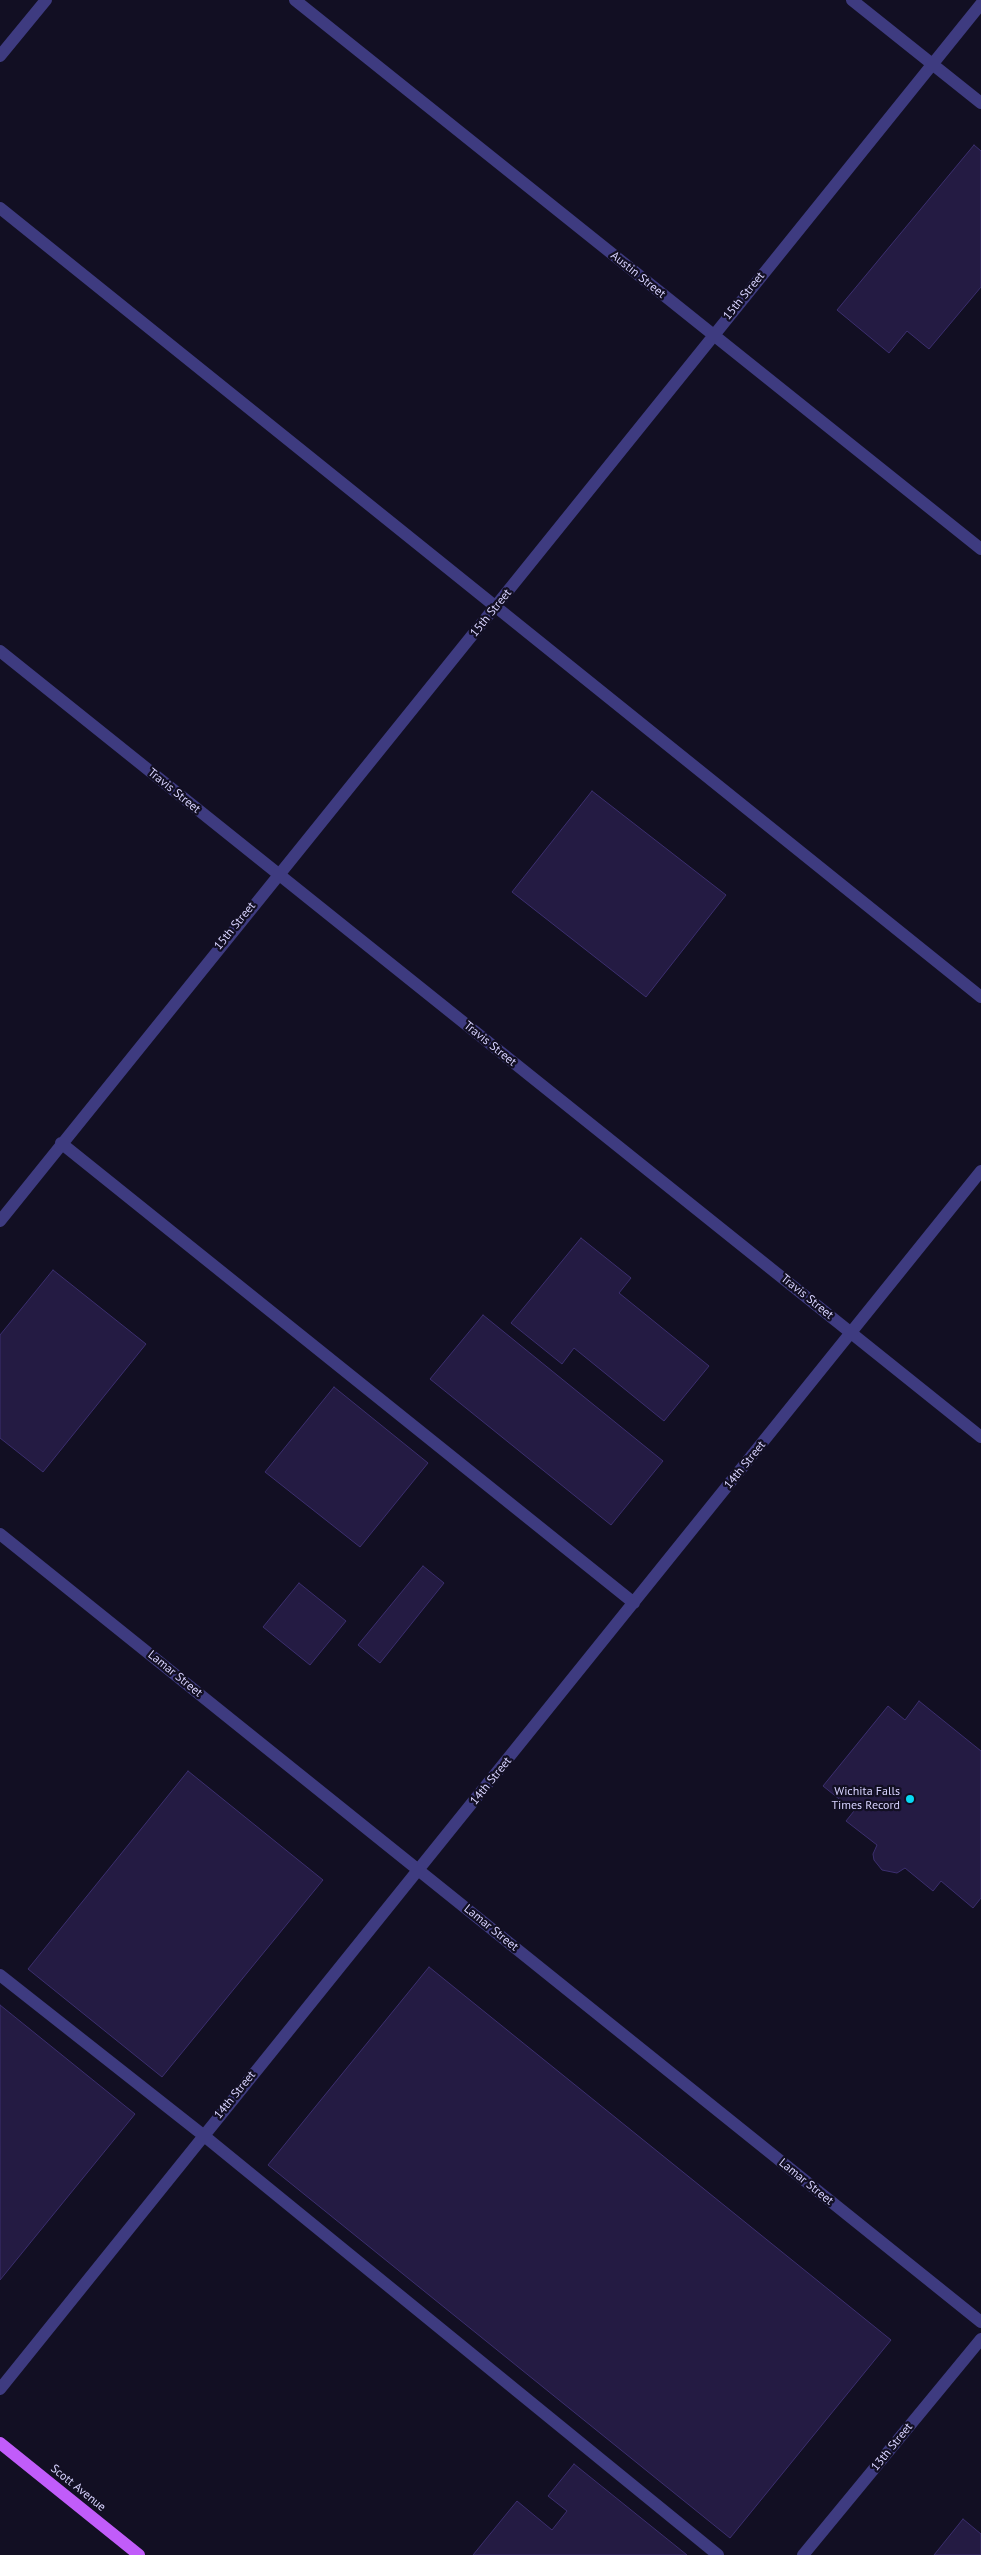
<!DOCTYPE html>
<html>
<head>
<meta charset="utf-8">
<style>
  body { margin:0 }
  canvas { display:block; background:#120f23 }
</style>
</head>
<body>
<canvas width="981" height="2555"></canvas>
<script>
const ctx = document.querySelector('canvas').getContext('2d');
ctx.lineJoin = 'round';
function paint(path, color) {
  ctx.fillStyle = color;
  ctx.fill(path, 'evenodd');
}
function toPath(rows) {
  const path = new Path2D();
  for (const r of rows) {
    path.moveTo(r[0], r[1]);
    for (let i = 2; i < r.length; i += 2) path.lineTo(r[i], r[i + 1]);
  }
  return path;
}
function trace(path, color, width, dash) {
  ctx.strokeStyle = color;
  ctx.lineWidth = width;
  ctx.lineCap = dash ? 'butt' : 'round';
  ctx.setLineDash(dash || []);
  ctx.stroke(path);
}
function drawText(font, color, halo, rows, align = 'center') {
  ctx.font = font + ' "PT Sans",sans-serif';
  ctx.lineWidth = 4.5;
  ctx.setLineDash([]);
  ctx.textBaseline = 'middle';
  ctx.strokeStyle = halo;
  ctx.fillStyle = color;
  for (const [text, x, y, turn = 0] of rows) {
    ctx.save();
    ctx.translate(x, y);
    ctx.rotate((+turn || 0) * Math.PI / 180);
    ctx.textAlign = isNaN(turn) ? turn : align;
    if (halo) ctx.strokeText(text, 0, 0);
    ctx.fillText(text, 0, 0);
    ctx.restore();
  }
}
const building = toPath([
  [974,145,981,151,981,287,929,349,907,331,889,353,837,310,974,145],
  [592,791,726,895,646,997,512,892,592,791],
  [581,1238,631,1278,619,1293,709,1366,664,1421,574,1348,562,1364,511,1323,581,1238],
  [53,1270,146,1344,43,1472,0,1438,0,1335,53,1270],
  [483,1315,663,1461,611,1525,430,1379,483,1315],
  [334,1387,428,1463,360,1547,265,1472,334,1387],
  [423,1566,444,1583,380,1663,358,1645,423,1566],
  [299,1583,346,1621,310,1665,263,1627,299,1583],
  [919,1701,981,1751,981,1898,973,1908,941,1881,933,1891,905,1868,897,1873,882,1870,874,1860,873,1854,877,1845,846,1821,854,1811,823,1786,888,1706,905,1720,919,1701],
  [188,1771,323,1880,162,2077,28,1969,188,1771],
  [429,1967,891,2340,730,2538,268,2165,429,1967],
  [0,2005,135,2114,0,2280,0,2005],
  [574,2464,687,2555,473,2555,517,2501,552,2530,567,2511,548,2496,574,2464],
  [963,2519,981,2534,981,2555,934,2555,963,2519]
]);
const minor = toPath([
  [295,0,981,549],
  [852,0,981,103],
  [0,56,46,0],
  [0,208,981,997],
  [0,651,981,1437],
  [61,1143,634,1603],
  [0,1221,981,4],
  [0,1534,981,2322],
  [0,1975,203,2135,718,2555],
  [0,2389,981,1171],
  [803,2555,981,2339]
]);
const major = toPath([
  [0,2443,139,2555]
]);
const markers = [
  [910,1799,5,"#07d9f4"]
];
const streetNames = [
  ["Austin Street",638,275,39],
  ["15th Street",744,296,-51],
  ["15th Street",491,613,-51],
  ["Travis Street",174,791,39],
  ["15th Street",235,926,-51],
  ["Travis Street",490,1044,39],
  ["Travis Street",807,1297,39],
  ["14th Street",745,1465,-51],
  ["Lamar Street",175,1674,39],
  ["14th Street",491,1781,-51],
  ["Lamar Street",491,1928,39],
  ["14th Street",235,2095,-51],
  ["Lamar Street",806,2182,39],
  ["13th Street",892,2447,-51],
  ["Scott Avenue",78,2488,39]
];
const poiNames = [
  ["Wichita Falls",900,1792],
  ["Times Record",900,1806]
];
paint(building, '#241b43');
trace(building, '#3b2e6e', 1);
trace(minor, '#3e3b80', 12);
trace(major, '#c15cfa', 12);
for (const [x, y, r, color] of markers) {
  const dot = new Path2D();
  dot.arc(x, y, r, 0, 2 * Math.PI);
  ctx.fillStyle = color;
  ctx.fill(dot);
  trace(dot, '#120f23', 2);
}
drawText('12px', '#d7d2fe', '#120f23', streetNames);
drawText('12px', '#d7d2fe', '#120f23', poiNames, 'right');
</script>
</body>
</html>
